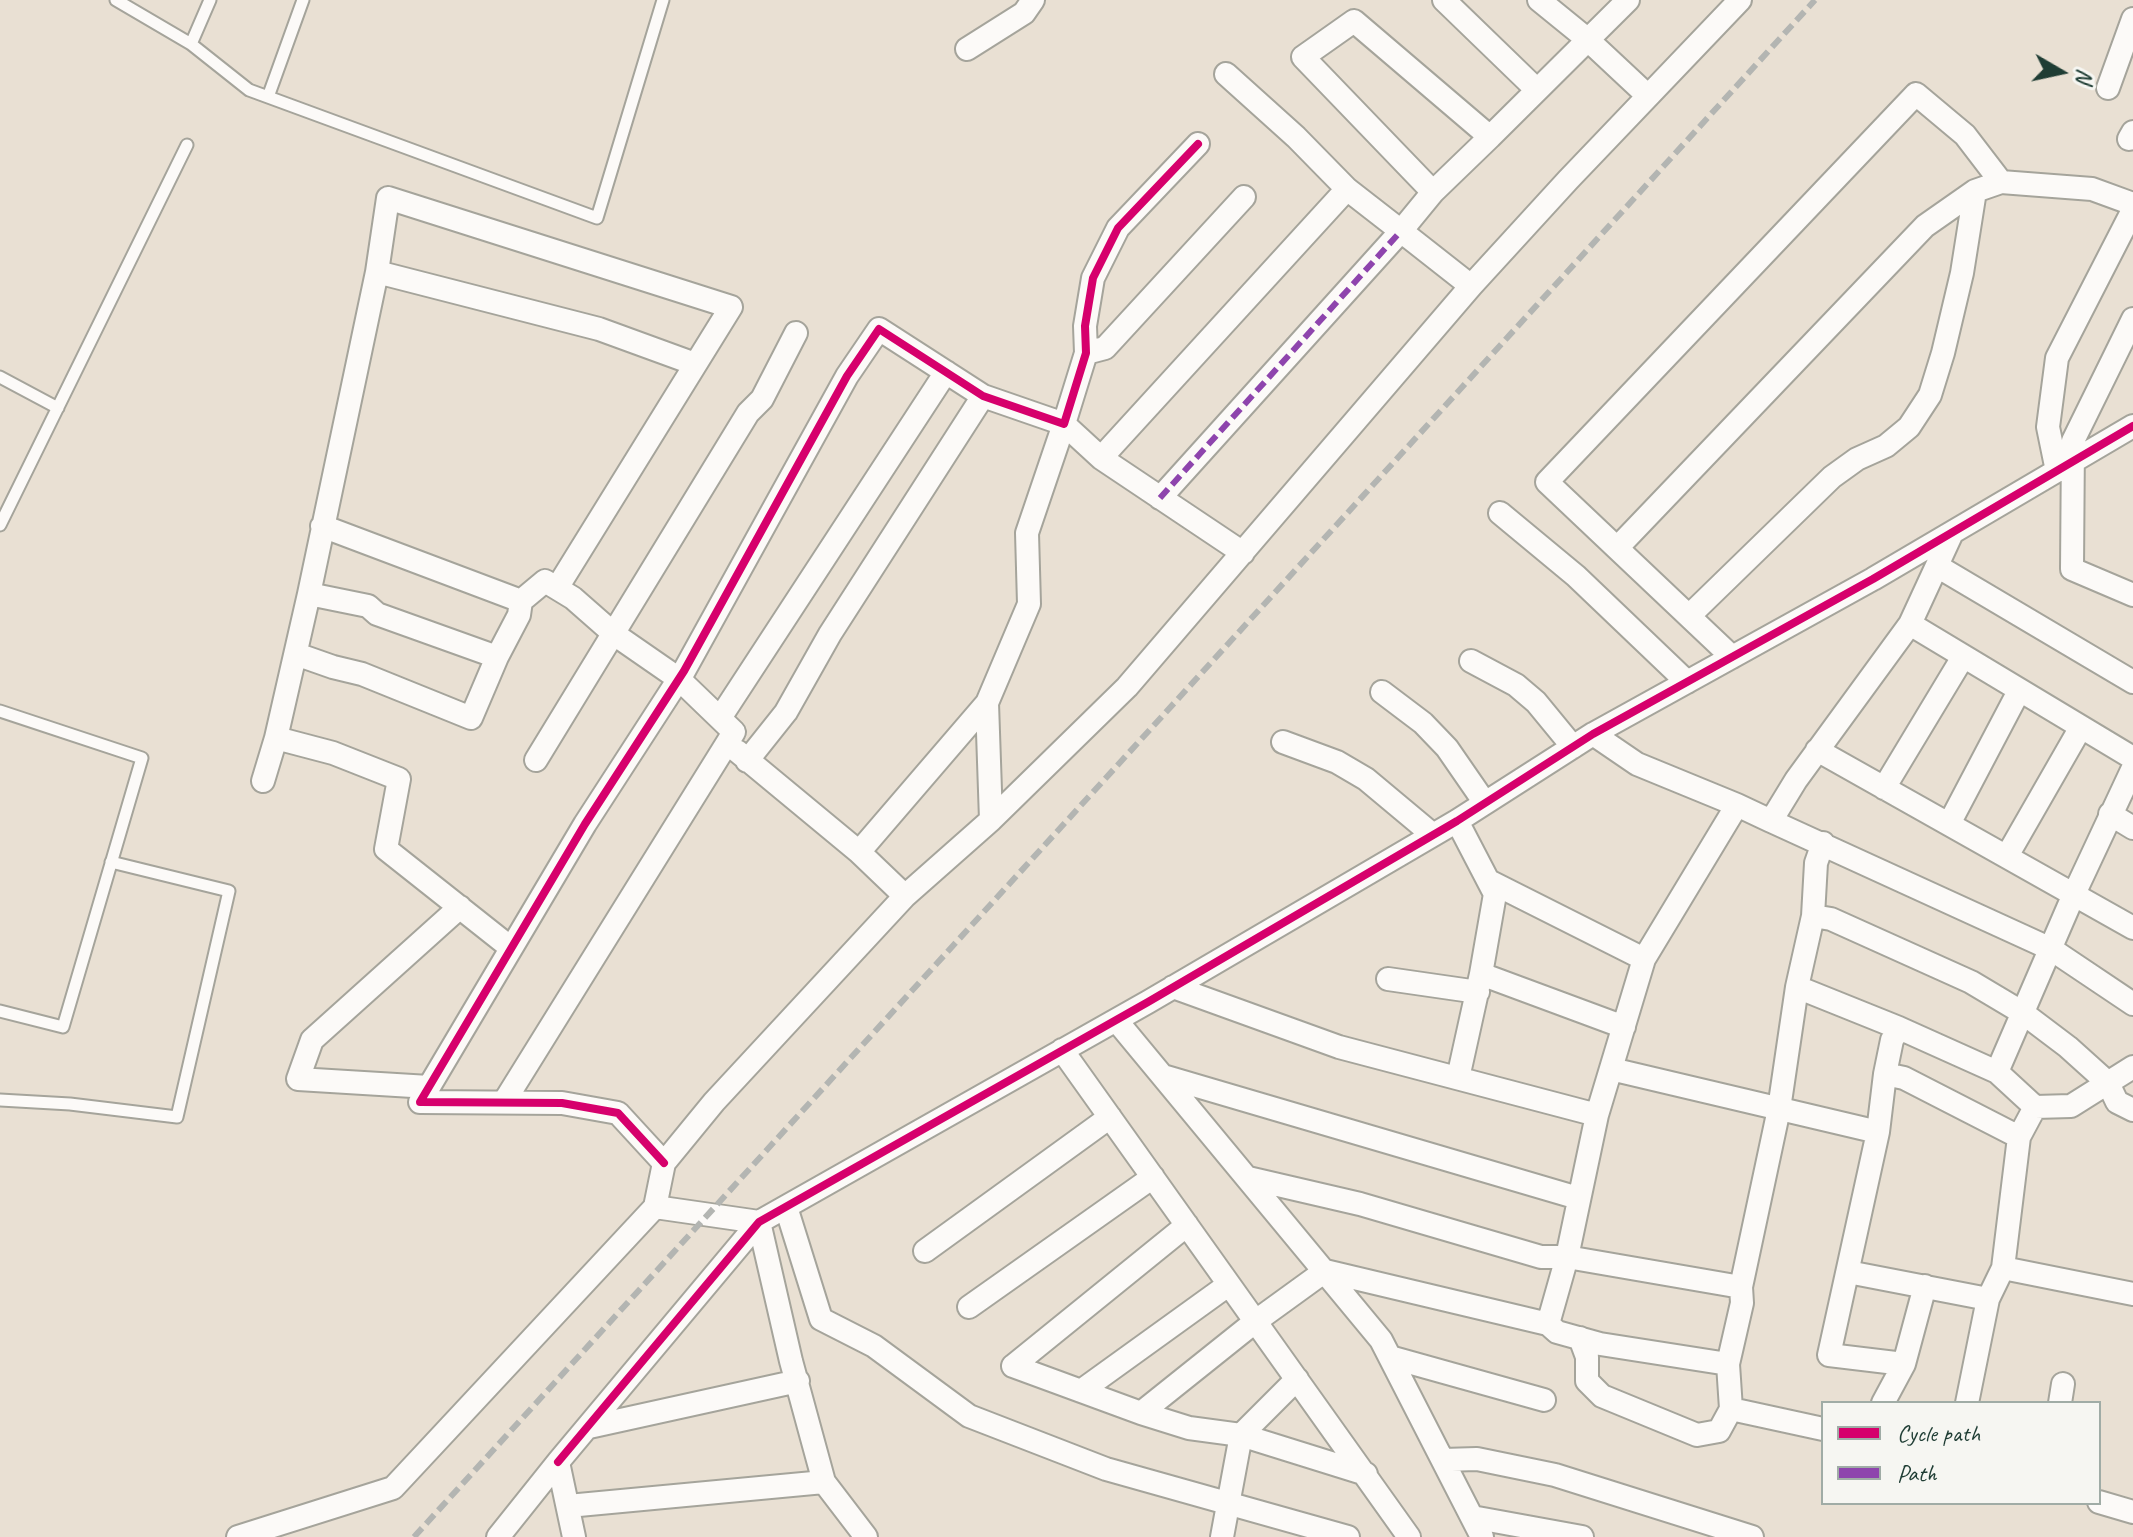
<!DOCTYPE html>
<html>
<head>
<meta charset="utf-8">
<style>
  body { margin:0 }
  #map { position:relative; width:2133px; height:1537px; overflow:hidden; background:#e9e0d3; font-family:Caveat,sans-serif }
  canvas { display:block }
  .legend { position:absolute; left:1821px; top:1401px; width:280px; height:104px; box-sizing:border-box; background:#f6f6f2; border:2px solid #a0aca6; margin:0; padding:10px 14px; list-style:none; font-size:24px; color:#1f3d34 }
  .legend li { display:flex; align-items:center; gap:16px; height:40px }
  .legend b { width:40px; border:2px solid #a0aca6 }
  .north { position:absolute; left:2021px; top:32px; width:80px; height:80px; -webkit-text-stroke:6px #f6f6f2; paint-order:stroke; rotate:99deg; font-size:22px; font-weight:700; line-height:32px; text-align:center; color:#1f3d34 }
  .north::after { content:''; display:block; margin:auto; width:28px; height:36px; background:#1f3d34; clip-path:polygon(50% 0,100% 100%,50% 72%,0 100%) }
</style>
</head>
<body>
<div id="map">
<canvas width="2133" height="1537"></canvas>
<ul class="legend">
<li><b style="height:10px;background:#d6006c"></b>Cycle path</li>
<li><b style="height:10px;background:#8e44ad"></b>Path</li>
</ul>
<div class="north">N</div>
</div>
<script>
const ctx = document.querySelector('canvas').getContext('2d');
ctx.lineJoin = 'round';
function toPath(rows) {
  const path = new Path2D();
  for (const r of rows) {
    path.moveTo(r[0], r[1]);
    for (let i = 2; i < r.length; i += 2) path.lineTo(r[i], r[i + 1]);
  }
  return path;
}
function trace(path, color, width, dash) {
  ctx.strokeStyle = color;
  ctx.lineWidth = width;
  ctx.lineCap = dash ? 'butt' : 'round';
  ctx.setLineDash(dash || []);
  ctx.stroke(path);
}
const service = toPath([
  [116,0,191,44,249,90,597,218,663,0],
  [191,44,210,0],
  [268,97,303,0],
  [0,377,58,408],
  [0,525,187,145],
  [0,711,142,758,63,1027,0,1011],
  [0,1100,70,1104,177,1117,229,891,111,862]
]);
const minor = toPath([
  [1444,0,1536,89],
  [1539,0,1587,39,1648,96],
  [967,49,1024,13,1033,0],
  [2108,88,2133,19],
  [2129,139,2133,132],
  [1433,192,1490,137],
  [377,272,388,198,731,307,557,588],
  [1471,286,1401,231,1433,192,1303,57,1354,21,1490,137,1628,0],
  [2133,319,2073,441,2072,569,2133,595],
  [1086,353,1105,348,1244,197],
  [1101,458,1347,189],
  [2057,471,2048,427,2057,358,2133,210],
  [1160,498,1401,231,1347,189,1296,137,1226,74],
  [1500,513,1576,576,1687,682],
  [322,526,521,601],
  [1618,547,1925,226,1975,191,2001,182,2092,189,2133,204],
  [1937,566,2133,682],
  [309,594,368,606,377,614,497,657],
  [1689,616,1832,477,1857,459,1886,446,1909,427,1930,395,1943,353,1962,273,1975,191],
  [1910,624,2133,758],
  [296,654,333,667,362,674,471,718,497,657,519,615,521,601,545,581,573,598,614,634,679,679,734,732,504,1102],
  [1732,657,1547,482,1916,94,1965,135,2001,182],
  [1471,661,1516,685,1536,702,1573,747],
  [1382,692,1423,723,1447,748,1485,803],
  [720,718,946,372],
  [1593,734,1637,764,1737,805],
  [276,738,333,753,399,779,386,849,511,948],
  [1283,742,1337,762,1366,779,1433,835],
  [1817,750,2133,928],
  [737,751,859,852,987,703],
  [536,760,748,413,762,399,796,333],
  [747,761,786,712,830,634,983,396],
  [263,781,276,738,309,594,377,272,599,329,695,364],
  [1884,788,1963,657],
  [2110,814,2133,828],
  [991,820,987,703,1029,604,1027,533,1064,424,1101,458,1243,553],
  [1457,821,1495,894,1481,974,1458,1078],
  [1771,821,2051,949,2133,1004],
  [1949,824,2019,691],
  [859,852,905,896],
  [2007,856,2081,727],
  [1489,881,1644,959],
  [1813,916,1831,919,1971,982,2023,1013,2068,1047,2108,1083,2117,1102,2133,1110],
  [1481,974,1624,1027],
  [1388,979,1478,992],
  [1173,987,1339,1047,1597,1115],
  [1797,987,1899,1028,1997,1072,2035,1107,2071,1106,2133,1067],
  [1116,1020,1381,1340,1482,1537],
  [1062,1050,1409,1537],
  [1611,1069,1878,1132,1829,1355,1904,1364,1883,1403],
  [1997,1072,2074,894,2133,768],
  [1885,1074,1904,1078,2019,1137],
  [1163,1076,1578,1198],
  [429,1087,298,1079,312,1040,460,907],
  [1878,1132,1885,1074,1892,1040,1899,1028],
  [664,1163,618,1113,562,1103,420,1102,585,824,684,671,847,376,879,329,983,396,1064,424,1086,353,1085,326,1093,278,1118,228,1198,144],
  [1248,1178,1360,1204,1541,1257,1567,1257,1741,1287],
  [655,1207,664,1163,714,1102,905,896,991,820,1127,687,1471,286,1568,180,1740,0],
  [786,1207,821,1319,874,1346,969,1416,1106,1469,1348,1537],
  [759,1222,791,1361,824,1482,866,1537],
  [925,1251,1110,1117],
  [2003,1268,2133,1294],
  [1848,1272,1988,1299],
  [969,1307,1153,1177],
  [1548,1324,1557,1332,1600,1344,1728,1364],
  [1580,1338,1587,1357,1587,1381,1602,1396,1697,1435,1719,1431,1731,1409,1728,1364,1742,1303,1741,1287,1779,1109,1797,987,1813,916,1816,863,1823,843],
  [1390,1357,1544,1400],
  [1904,1364,1925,1286],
  [1013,1366,1141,1413,1189,1428,1241,1435,1366,1474],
  [1013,1366,1187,1225],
  [1081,1391,1228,1285],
  [1967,1403,1988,1299,2003,1268,2019,1137,2035,1107],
  [2060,1403,2063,1384],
  [1731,1409,1823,1429],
  [1141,1413,1256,1321,1325,1271,1548,1324,1567,1257,1597,1115,1644,959,1737,805,1771,821,1796,780,1910,624,1952,533],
  [589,1427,798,1381],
  [1443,1460,1477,1459,1555,1475,1752,1537],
  [558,1462,759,1222,1148,1002,1457,821,1593,734,1873,579,2133,426],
  [2099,1502,2133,1512],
  [568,1506,824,1482],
  [1472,1517,1582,1537],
  [238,1537,393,1488,655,1207,759,1222],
  [498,1537,558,1462,574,1537],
  [1222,1537,1241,1435,1297,1379]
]);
const rail = toPath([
  [414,1537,1815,0]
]);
const quiet = toPath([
  [1160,498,1401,231]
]);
const cycleway = toPath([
  [664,1163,618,1113,562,1103,420,1102,585,824,684,671,847,376,879,329,983,396,1064,424,1086,353,1085,326,1093,278,1118,228,1198,144],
  [558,1462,759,1222,1148,1002,1457,821,1593,734,1873,579,2133,426]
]);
trace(service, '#a5a49b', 15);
trace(minor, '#a5a49b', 26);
trace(service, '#fcfaf8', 11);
trace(minor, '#fcfaf8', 22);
trace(rail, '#b3b5b2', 6, [12, 6]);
trace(quiet, '#8e44ad', 6, [12, 6]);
trace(cycleway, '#d6006c', 8);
</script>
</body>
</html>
